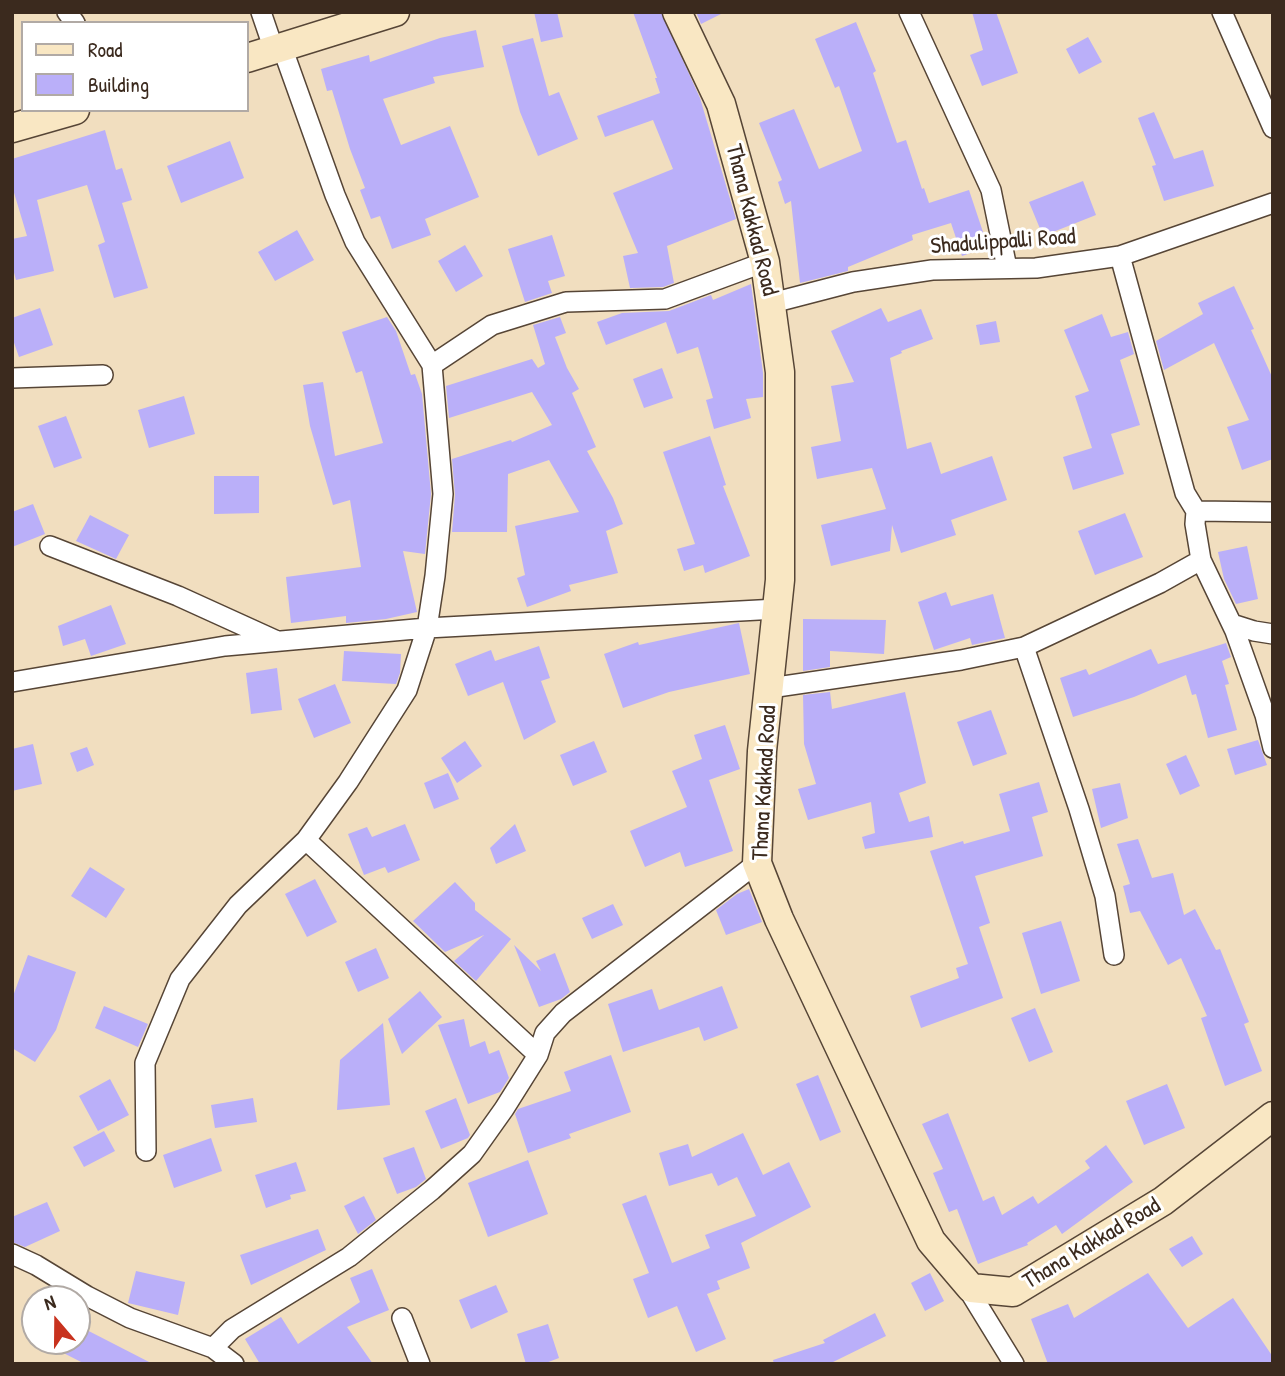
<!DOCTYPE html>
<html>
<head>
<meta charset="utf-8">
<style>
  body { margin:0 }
  #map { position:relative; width:1285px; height:1376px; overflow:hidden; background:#f1debf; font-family:"Patrick Hand",sans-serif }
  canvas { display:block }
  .frame { position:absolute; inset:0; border:14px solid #3b2a1e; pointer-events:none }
  .legend { position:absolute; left:21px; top:21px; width:228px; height:91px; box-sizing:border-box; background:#fff; border:2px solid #b1aaa5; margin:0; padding:9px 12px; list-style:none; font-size:21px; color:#3b2a1e }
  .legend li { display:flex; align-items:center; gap:14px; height:35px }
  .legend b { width:35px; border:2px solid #b1aaa5 }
  .north { position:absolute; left:21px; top:1285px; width:70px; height:70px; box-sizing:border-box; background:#fff; border:2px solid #b1aaa5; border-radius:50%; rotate:340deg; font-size:19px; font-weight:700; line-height:28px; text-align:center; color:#3b2a1e }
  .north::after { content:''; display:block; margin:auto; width:24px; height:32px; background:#c8321e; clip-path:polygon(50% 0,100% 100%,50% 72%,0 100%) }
</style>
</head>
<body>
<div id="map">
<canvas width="1285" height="1376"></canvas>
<div class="frame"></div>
<ul class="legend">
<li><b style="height:9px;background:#f9e7c3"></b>Road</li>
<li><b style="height:19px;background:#baaff9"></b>Building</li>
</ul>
<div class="north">N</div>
</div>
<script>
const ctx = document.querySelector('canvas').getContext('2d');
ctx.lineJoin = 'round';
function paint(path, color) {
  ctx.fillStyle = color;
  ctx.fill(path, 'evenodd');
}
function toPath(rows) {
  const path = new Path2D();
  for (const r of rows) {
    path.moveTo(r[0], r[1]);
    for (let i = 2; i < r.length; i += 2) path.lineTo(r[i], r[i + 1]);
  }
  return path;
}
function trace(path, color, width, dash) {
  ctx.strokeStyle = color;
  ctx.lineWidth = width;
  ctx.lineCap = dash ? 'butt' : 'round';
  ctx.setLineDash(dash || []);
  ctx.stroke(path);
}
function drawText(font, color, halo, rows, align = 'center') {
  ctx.font = font + ' "Patrick Hand",sans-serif';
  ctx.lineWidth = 6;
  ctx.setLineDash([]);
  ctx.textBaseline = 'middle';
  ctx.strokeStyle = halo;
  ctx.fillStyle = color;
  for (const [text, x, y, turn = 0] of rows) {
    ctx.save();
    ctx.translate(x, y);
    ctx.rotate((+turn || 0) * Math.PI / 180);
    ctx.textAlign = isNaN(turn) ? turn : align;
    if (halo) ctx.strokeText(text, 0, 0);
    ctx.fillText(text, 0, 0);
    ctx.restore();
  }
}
const building = toPath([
  [534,12,557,12,563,37,541,42],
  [633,12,661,12,700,98,736,219,667,246,674,283,663,287,630,288,623,256,638,253,613,193,673,169,653,120,605,137,597,116,660,93,655,78,657,78],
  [696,12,725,12,701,24],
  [972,12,996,12,1018,73,982,86,970,55,983,50],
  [856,22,876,71,873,73,897,143,906,140,922,189,924,188,929,203,969,190,988,247,962,256,951,223,912,235,913,240,848,267,848,271,800,283,791,201,785,204,778,182,782,180,759,123,794,109,819,169,862,151,839,86,835,88,815,39],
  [476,30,484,67,433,77,435,83,383,99,401,145,450,126,479,197,425,219,431,235,392,249,380,216,371,219,360,190,365,188,350,149,332,90,327,91,321,69,369,55,370,62,440,38],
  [1088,37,1102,62,1079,74,1066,49],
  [533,38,549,96,559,92,578,139,538,156,520,112,502,46],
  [1154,112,1174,159,1203,150,1214,186,1164,201,1152,166,1156,165,1138,118],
  [105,130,116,170,122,168,132,200,122,203,148,288,114,298,98,245,105,242,87,185,37,200,54,271,16,280,12,265,12,239,27,236,12,186,12,159],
  [230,141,244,178,181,203,167,166],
  [1083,181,1096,215,1043,236,1029,202],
  [297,230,314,260,275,281,258,252],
  [552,235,565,276,548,281,552,293,525,302,508,249],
  [465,245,483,276,456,292,438,261],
  [751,284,763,373,763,397,746,399,751,418,714,429,706,400,713,398,698,347,677,354,666,322,606,345,597,322,622,313,669,311,711,295,713,300],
  [1234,286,1254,329,1251,330,1273,379,1273,459,1242,470,1227,427,1249,420,1214,343,1164,370,1156,341,1203,314,1198,303],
  [40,308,53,345,19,357,12,337,12,318],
  [881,308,888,322,921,309,933,339,901,351,902,353,890,358,907,449,931,442,941,474,992,456,1007,500,951,520,956,535,901,553,892,525,890,551,831,566,821,525,886,509,872,468,817,479,811,447,841,441,831,386,854,382,831,331],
  [1102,314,1111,337,1128,332,1134,354,1120,360,1140,425,1111,434,1124,474,1073,490,1063,457,1092,448,1075,396,1089,391,1064,330],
  [387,317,396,331,411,375,415,374,422,394,431,494,425,554,403,551,417,612,386,619,346,623,346,616,291,623,286,577,361,567,350,500,333,505,310,426,303,385,323,382,335,456,383,443,362,371,356,373,342,332],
  [560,317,566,333,555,337,567,368,579,389,572,393,596,447,587,451,613,498,623,524,606,531,618,573,569,585,571,591,527,607,517,578,525,575,515,526,579,512,549,460,508,474,507,532,452,532,455,495,452,459,511,440,512,442,552,425,532,392,449,418,446,386,532,359,538,368,545,364,533,325],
  [996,321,1000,342,980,345,976,325],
  [662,368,673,398,644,408,633,379],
  [184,396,195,434,149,448,138,410],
  [66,416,82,458,54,468,38,426],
  [710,436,726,485,723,486,750,556,705,573,703,565,684,571,677,549,695,544,663,452],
  [214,476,259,476,259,513,214,514],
  [33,504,45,534,12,547,12,512],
  [1125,513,1143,557,1095,575,1078,531],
  [90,515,129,535,116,559,76,541],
  [1247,546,1258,599,1236,604,1224,579,1218,552],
  [946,592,951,606,993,594,1005,638,972,645,970,638,934,650,918,602],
  [111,605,126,644,91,656,85,639,63,646,58,626],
  [803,619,886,620,884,654,830,651,830,667,803,671],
  [739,623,750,674,669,692,623,708,604,654,638,642,639,645],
  [1226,643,1231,657,1222,661,1229,684,1225,685,1237,730,1208,738,1196,694,1192,695,1186,675,1134,697,1073,717,1060,678,1086,669,1089,675,1151,649,1158,664],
  [539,646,550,678,541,681,556,722,524,740,503,682,468,696,455,664,491,650,495,661],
  [344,651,401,654,400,673,396,684,342,681],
  [277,668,282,710,251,714,246,673],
  [335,684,351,723,314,738,298,699],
  [830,692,832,709,905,692,926,783,899,793,909,822,929,816,933,837,865,849,862,837,875,833,871,802,808,820,798,789,816,784,804,744,803,695],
  [991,710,1007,754,973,766,957,722],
  [725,725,740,769,709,780,733,851,685,867,680,852,645,867,630,831,687,807,672,771,702,759,694,735],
  [1258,740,1267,765,1235,775,1227,749],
  [465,741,482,766,457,783,441,758],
  [594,741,607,772,573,786,560,755],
  [33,744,42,784,12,791,12,749],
  [87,747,94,765,77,772,70,753],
  [1186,755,1200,786,1180,795,1166,764],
  [448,773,459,799,434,809,424,783],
  [1039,782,1048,812,1032,817,1043,856,975,876,990,923,979,927,1003,998,921,1028,910,996,959,978,956,968,968,964,930,851,963,841,964,844,1010,831,999,794],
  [1120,783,1128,818,1101,828,1092,789],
  [405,824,420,860,388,873,385,867,364,875,348,834,367,827,372,837],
  [515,824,526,851,496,864,490,848],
  [1138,839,1152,878,1173,873,1184,915,1195,909,1216,950,1220,949,1249,1022,1244,1024,1262,1071,1225,1086,1201,1018,1207,1016,1181,958,1168,965,1140,911,1130,913,1123,886,1130,884,1117,844],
  [90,867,125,889,106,918,71,896],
  [315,879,337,922,307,937,285,894],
  [455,882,475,903,475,910,511,939,476,981,454,961,484,935,445,952,413,921],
  [749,889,762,922,726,935,716,910,737,894],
  [613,904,623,925,592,939,582,918],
  [1061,921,1080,981,1041,994,1022,933],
  [514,945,541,971,536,961,555,953,570,992,561,999,539,1007],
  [376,948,389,978,358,992,345,962],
  [28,955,76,972,56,1030,35,1062,12,1048,12,999],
  [722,986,738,1028,704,1041,699,1027,623,1052,608,1004,652,989,659,1010],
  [420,991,442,1017,402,1054,388,1019],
  [104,1006,148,1024,138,1047,95,1028],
  [1035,1008,1053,1052,1029,1062,1011,1018],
  [464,1019,470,1047,485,1041,489,1054,499,1050,509,1078,500,1092,468,1104,438,1025],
  [383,1023,390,1105,337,1110,340,1060],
  [611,1055,631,1112,569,1134,571,1138,528,1153,515,1114,518,1109,571,1091,564,1072],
  [818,1075,841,1132,820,1141,796,1084],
  [110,1079,129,1115,98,1131,79,1096],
  [1167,1084,1185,1128,1144,1145,1126,1101],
  [253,1098,257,1122,215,1128,211,1105],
  [456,1098,470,1135,468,1138,441,1149,425,1111],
  [948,1113,983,1201,994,1196,1002,1215,1033,1196,1038,1204,1090,1168,1085,1161,1106,1145,1133,1182,1062,1234,1056,1225,1027,1243,1028,1245,978,1264,957,1209,949,1212,933,1173,943,1169,922,1124],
  [104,1131,115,1151,84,1167,73,1147],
  [743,1133,763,1175,789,1162,811,1207,741,1243,750,1268,717,1281,720,1289,707,1294,726,1339,696,1352,677,1306,648,1318,633,1279,649,1273,622,1204,646,1195,672,1263,710,1248,705,1235,756,1216,737,1177,718,1186,712,1173,669,1186,659,1153,688,1144,692,1157],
  [211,1138,222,1171,174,1188,163,1155],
  [414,1147,426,1179,416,1187,397,1194,383,1158],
  [528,1160,548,1214,488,1237,468,1183],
  [296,1162,306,1191,290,1195,291,1199,266,1208,255,1175],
  [364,1196,376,1220,358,1234,344,1206],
  [47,1202,60,1231,25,1247,12,1242,12,1217],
  [318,1229,326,1250,251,1285,240,1255],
  [1192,1236,1203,1254,1182,1267,1169,1249],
  [372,1269,389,1310,347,1327,373,1364,260,1364,245,1339,281,1317,298,1344,360,1302,350,1278],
  [136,1271,185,1282,178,1315,128,1303],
  [930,1273,944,1301,925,1311,911,1283],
  [1148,1273,1188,1328,1233,1298,1273,1357,1273,1364,1048,1364,1031,1319,1068,1304,1074,1318],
  [496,1285,508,1312,471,1329,459,1300],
  [875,1313,886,1336,829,1364,774,1364,773,1360,825,1343,823,1340],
  [548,1324,559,1358,543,1364,526,1364,517,1334],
  [77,1325,153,1364,85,1364,40,1341,77,1341]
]);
const street = toPath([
  [67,12,75,23],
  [261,12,274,50],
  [909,12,991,190,1007,268],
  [1222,12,1273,128],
  [282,47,335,195,355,242,432,365],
  [1120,256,1185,493,1196,511],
  [772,303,853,282,932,270,1036,268,1120,256,1273,203],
  [12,378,103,375],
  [50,546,178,596,277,641],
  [1201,560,1235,631,1265,715,1273,748],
  [1232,624,1254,631,1273,634],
  [1024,647,1079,809,1105,896,1114,955],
  [12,682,225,646,427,628,777,609],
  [770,688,961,660,1024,647,1160,583,1201,560,1195,524,1196,511,1273,512],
  [306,840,538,1055],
  [146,1151,145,1063,180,979,238,905,306,840,348,782,407,690,427,628,435,576,443,494,432,365,492,325,566,302,665,299,765,262],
  [12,1254,36,1265,87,1296,130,1318,213,1348],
  [963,1281,1014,1364],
  [402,1318,420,1364],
  [234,1364,213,1348,232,1329,349,1257,432,1190,472,1154,504,1109,538,1055,545,1033,563,1013,757,863]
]);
const secondary = toPath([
  [677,12,721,104,765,262,780,372,780,580,762,751,757,863,779,919,931,1241,971,1288,1013,1292,1163,1201,1273,1116],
  [247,58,395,12],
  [12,128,75,110]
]);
const streetNames = [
  ["Thana Kakkad Road",751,220,76],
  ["Shadulippalli Road",1003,242,-4],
  ["Thana Kakkad Road",765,783,-87],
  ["Thana Kakkad Road",1092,1244,-31]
];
paint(building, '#baaff9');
trace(street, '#564536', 22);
trace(secondary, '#564536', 31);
trace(street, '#fff', 19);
trace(secondary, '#f9e7c3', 28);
drawText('23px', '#3b2a1e', '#fff', streetNames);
</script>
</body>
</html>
